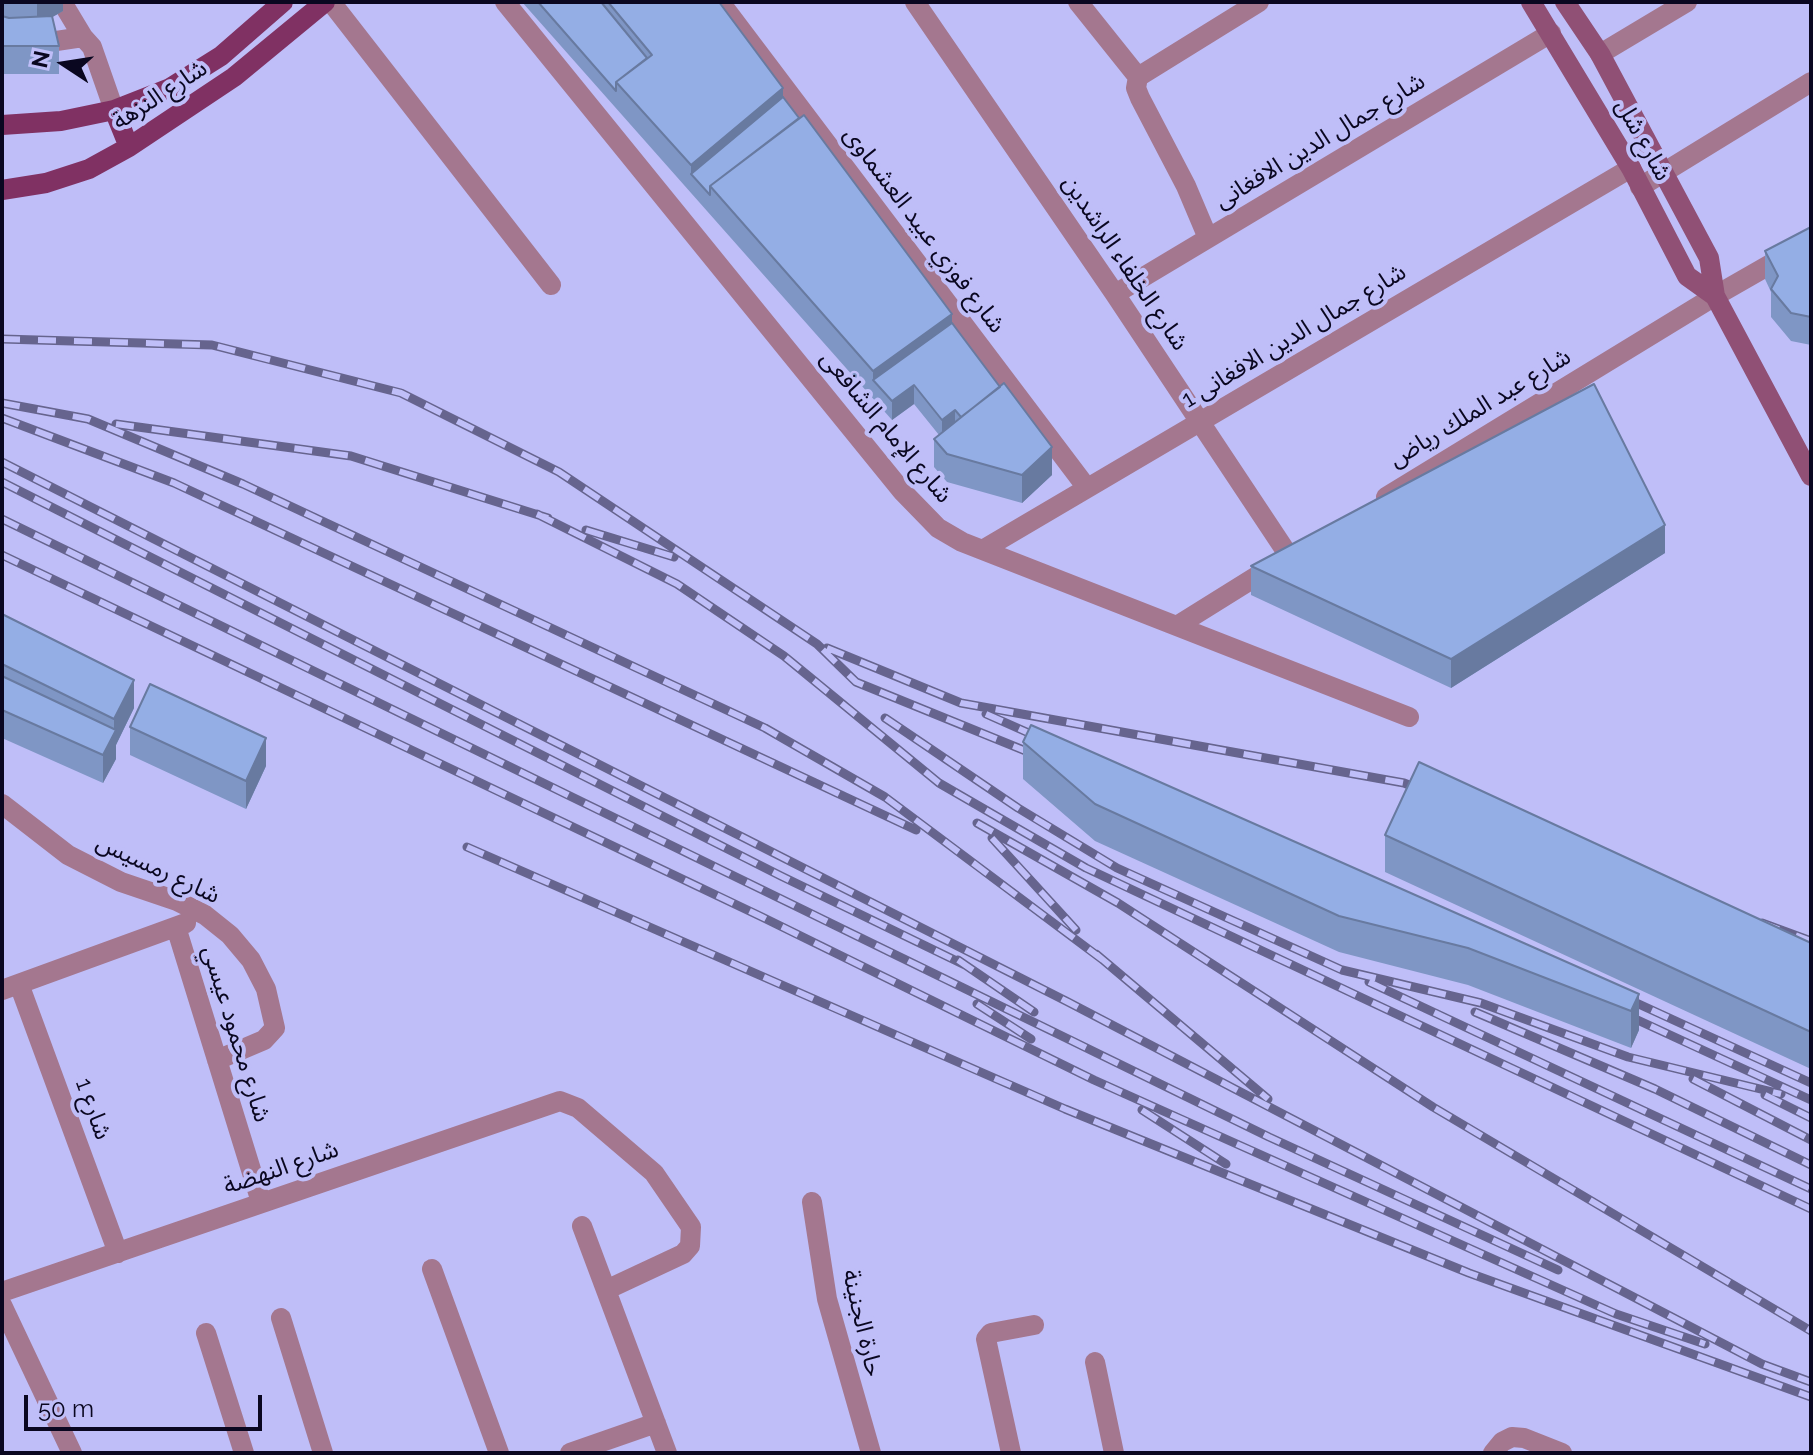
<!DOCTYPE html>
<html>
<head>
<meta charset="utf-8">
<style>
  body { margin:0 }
  #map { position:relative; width:1813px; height:1455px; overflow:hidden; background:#bfbef8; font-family:Raleway,sans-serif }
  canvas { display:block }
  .frame { position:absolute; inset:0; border:4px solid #0a0720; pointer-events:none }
  .north { position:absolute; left:24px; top:24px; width:80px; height:80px; -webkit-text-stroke:6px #bfbef8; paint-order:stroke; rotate:282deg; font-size:22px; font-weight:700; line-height:32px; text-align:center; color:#0a0720 }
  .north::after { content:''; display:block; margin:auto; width:28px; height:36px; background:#0a0720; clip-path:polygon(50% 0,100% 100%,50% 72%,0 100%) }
  .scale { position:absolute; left:24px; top:1395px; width:238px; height:36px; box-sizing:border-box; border:4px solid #0a0720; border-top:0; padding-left:10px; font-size:24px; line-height:28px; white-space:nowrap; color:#0a0720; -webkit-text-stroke:6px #bfbef8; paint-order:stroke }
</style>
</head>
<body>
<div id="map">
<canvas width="1813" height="1455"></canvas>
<div class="frame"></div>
<div class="north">N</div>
<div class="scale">50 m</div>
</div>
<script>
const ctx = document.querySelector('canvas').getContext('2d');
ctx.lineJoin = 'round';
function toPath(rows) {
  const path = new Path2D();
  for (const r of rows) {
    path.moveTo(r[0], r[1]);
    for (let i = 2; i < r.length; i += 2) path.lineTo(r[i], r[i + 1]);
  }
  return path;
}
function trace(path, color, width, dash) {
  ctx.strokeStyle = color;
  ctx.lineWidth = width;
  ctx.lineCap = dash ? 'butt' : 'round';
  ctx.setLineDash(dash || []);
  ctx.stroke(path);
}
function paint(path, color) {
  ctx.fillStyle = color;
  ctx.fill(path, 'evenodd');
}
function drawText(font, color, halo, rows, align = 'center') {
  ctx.font = font + ' Raleway,"Noto Sans Arabic",sans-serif';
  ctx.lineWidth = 8;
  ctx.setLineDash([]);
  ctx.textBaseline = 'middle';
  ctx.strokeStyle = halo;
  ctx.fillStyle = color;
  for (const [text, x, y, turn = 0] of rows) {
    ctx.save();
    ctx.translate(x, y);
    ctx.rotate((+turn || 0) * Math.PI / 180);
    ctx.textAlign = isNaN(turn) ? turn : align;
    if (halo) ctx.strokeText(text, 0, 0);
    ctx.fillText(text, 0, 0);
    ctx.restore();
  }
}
const lane = toPath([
  [62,2,83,37],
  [2,42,43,43,83,37,92,47,114,110]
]);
const street = toPath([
  [331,2,551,285],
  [505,2,902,491,938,528,962,542,1409,717],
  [720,2,1087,488],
  [915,2,1115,294,1289,556],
  [1078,2,1138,77],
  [1600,54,1687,2],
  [1640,187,1811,82],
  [1208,238,1186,186,1140,98,1136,88,1138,77,1259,2],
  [1115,294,1551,33],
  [1386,497,1715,296,1811,241],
  [984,549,1631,168],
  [1180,624,1273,566],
  [2,804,68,855,121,882,177,901,205,915,230,935,251,960,266,989,275,1028,264,1040,217,1060],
  [176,927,261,1202],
  [19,984,118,1253],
  [2,990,186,923],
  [812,1202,827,1299,871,1453],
  [582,1226,667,1453],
  [432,1269,499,1453],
  [2,1292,560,1101,578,1108,654,1173,691,1227,690,1246,683,1254,606,1290],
  [2,1305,72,1453],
  [281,1318,323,1453],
  [206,1333,244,1453],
  [1095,1362,1114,1453],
  [570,1453,656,1423],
  [1011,1453,986,1339,991,1333,1034,1325],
  [1493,1453,1502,1442,1512,1437,1524,1438,1562,1453]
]);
const secondary = toPath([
  [1531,2,1631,168,1687,276,1715,296],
  [1565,2,1600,54,1709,258,1715,296,1811,476]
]);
const primary = toPath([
  [114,110,129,147],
  [2,125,61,121,114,110,170,88,221,56,283,2],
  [2,190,46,183,89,169,129,147,234,77,325,2]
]);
const rail = toPath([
  [2,339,212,345,401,393,559,472,817,644,856,682,1043,758],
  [2,403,88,419,243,484,765,728,885,797,1103,960],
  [2,418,174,483,916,830],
  [116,424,351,456,548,518],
  [2,462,1068,1002,1762,1364,1811,1382],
  [2,482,781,876,967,966],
  [537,514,677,584,784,656,939,783,1086,868,1811,1209],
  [2,519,1269,1137,1558,1270],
  [586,530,674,557],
  [2,555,762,917,1094,1080,1616,1314,1705,1344],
  [827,648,961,703,1404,783,1427,792],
  [986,714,1049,742],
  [885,718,1018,808,1117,868,1342,970,1481,1003,1628,1057,1781,1094],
  [977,823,1118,903,1433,1107,1811,1331],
  [992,838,1076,930],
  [467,847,1065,1109,1469,1273,1811,1397],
  [1762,923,1811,941],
  [1096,954,1268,1099],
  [958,960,1034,1012],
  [1369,982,1811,1189],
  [1619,995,1811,1083],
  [977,1004,1031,1039],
  [1618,1011,1811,1100],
  [1475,1012,1655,1089,1811,1165],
  [1693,1079,1811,1140],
  [1765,1095,1811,1118],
  [1142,1110,1226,1164]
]);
const wall = toPath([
  [2,2,63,2,63,11,52,17,59,46,59,74,2,74],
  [522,2,719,2,783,97,952,323,1052,475,1022,503,947,482,934,467,934,439,939,435,914,404,892,420],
  [1811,227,1811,345,1791,341,1771,317,1771,292,1765,279,1765,251],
  [1665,553,1451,688,1251,595,1251,566],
  [2,614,134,708,116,745,116,759,103,783,2,738],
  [130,727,266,766,246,809,130,755],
  [1023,742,1639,994,1639,1030,1631,1048,1468,985,1339,952,1095,841,1023,779],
  [1385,835,1811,943,1811,1069,1385,872]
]);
const shadedWall = toPath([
  [37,2,63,2,63,11,37,26],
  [783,88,783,116,691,174,691,165],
  [952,314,952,342,873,380,873,371],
  [914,385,914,404,892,420,892,401],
  [955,410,955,429,942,439,942,420],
  [1052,447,1052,475,1022,503,1022,475],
  [1665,525,1665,553,1451,688,1451,659],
  [134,680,134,708,116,745,116,759,103,783,103,755,114,733,114,719],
  [266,738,266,766,246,809,246,781],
  [1639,994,1639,1030,1631,1048,1631,1011]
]);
const building = toPath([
  [538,2,601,2,647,58,616,82,616,91,538,2],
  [608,2,719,2,783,88,691,165,616,82,652,55,608,2],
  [2,16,9,18,52,16,59,46,2,46,2,16],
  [783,97,799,118,710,186,710,195,691,174,783,97],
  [804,115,952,314,873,371,710,186,804,115],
  [1811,227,1811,317,1791,313,1771,289,1778,276,1765,251,1811,227],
  [952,323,1000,387,961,417,955,410,942,420,914,385,892,401,873,380,952,323],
  [1004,383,1052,447,1022,475,947,454,934,439,1004,383],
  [1594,384,1665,525,1451,659,1251,566,1594,384],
  [2,614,134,680,114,719,2,664,2,614],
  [2,676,116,730,103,755,2,710,2,676],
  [150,684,266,738,246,781,130,727,150,684],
  [1031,725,1639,994,1631,1011,1468,948,1339,916,1095,804,1023,742,1031,725],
  [1419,762,1811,943,1811,1032,1385,835,1419,762]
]);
const streetNames = [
  ["شارع النزهة",160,95,-33],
  ["شارع شل",1643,140,61],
  ["شارع جمال الدين الافغانى",1320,141,-31],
  ["شارع فوزي عبيد العشماوى",924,230,53],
  ["شارع الخلفاء الراشدين",1125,263,56],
  ["شارع جمال الدين الافغانى 1",1294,336,-31],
  ["شارع عبد الملك رياض",1480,408,-31],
  ["شارع الإمام الشافعى",886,427,50],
  ["شارع رمسيس",158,869,25],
  ["شارع محمود عيسي",236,1034,73],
  ["شارع 1",93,1109,70],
  ["شارع النهضة",281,1168,-19],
  ["حارة الجنينة",862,1323,77]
];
trace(lane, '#a4778f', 20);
trace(street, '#a4778f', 20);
trace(secondary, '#905075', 20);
trace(primary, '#803163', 20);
trace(rail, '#66648e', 9);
trace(rail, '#bfbef8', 6, [18]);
paint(wall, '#7f96c5');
paint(shadedWall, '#687aa0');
paint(building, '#94aee5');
trace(building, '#687aa0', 2);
drawText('24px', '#0a0720', '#bfbef8', streetNames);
</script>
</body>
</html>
